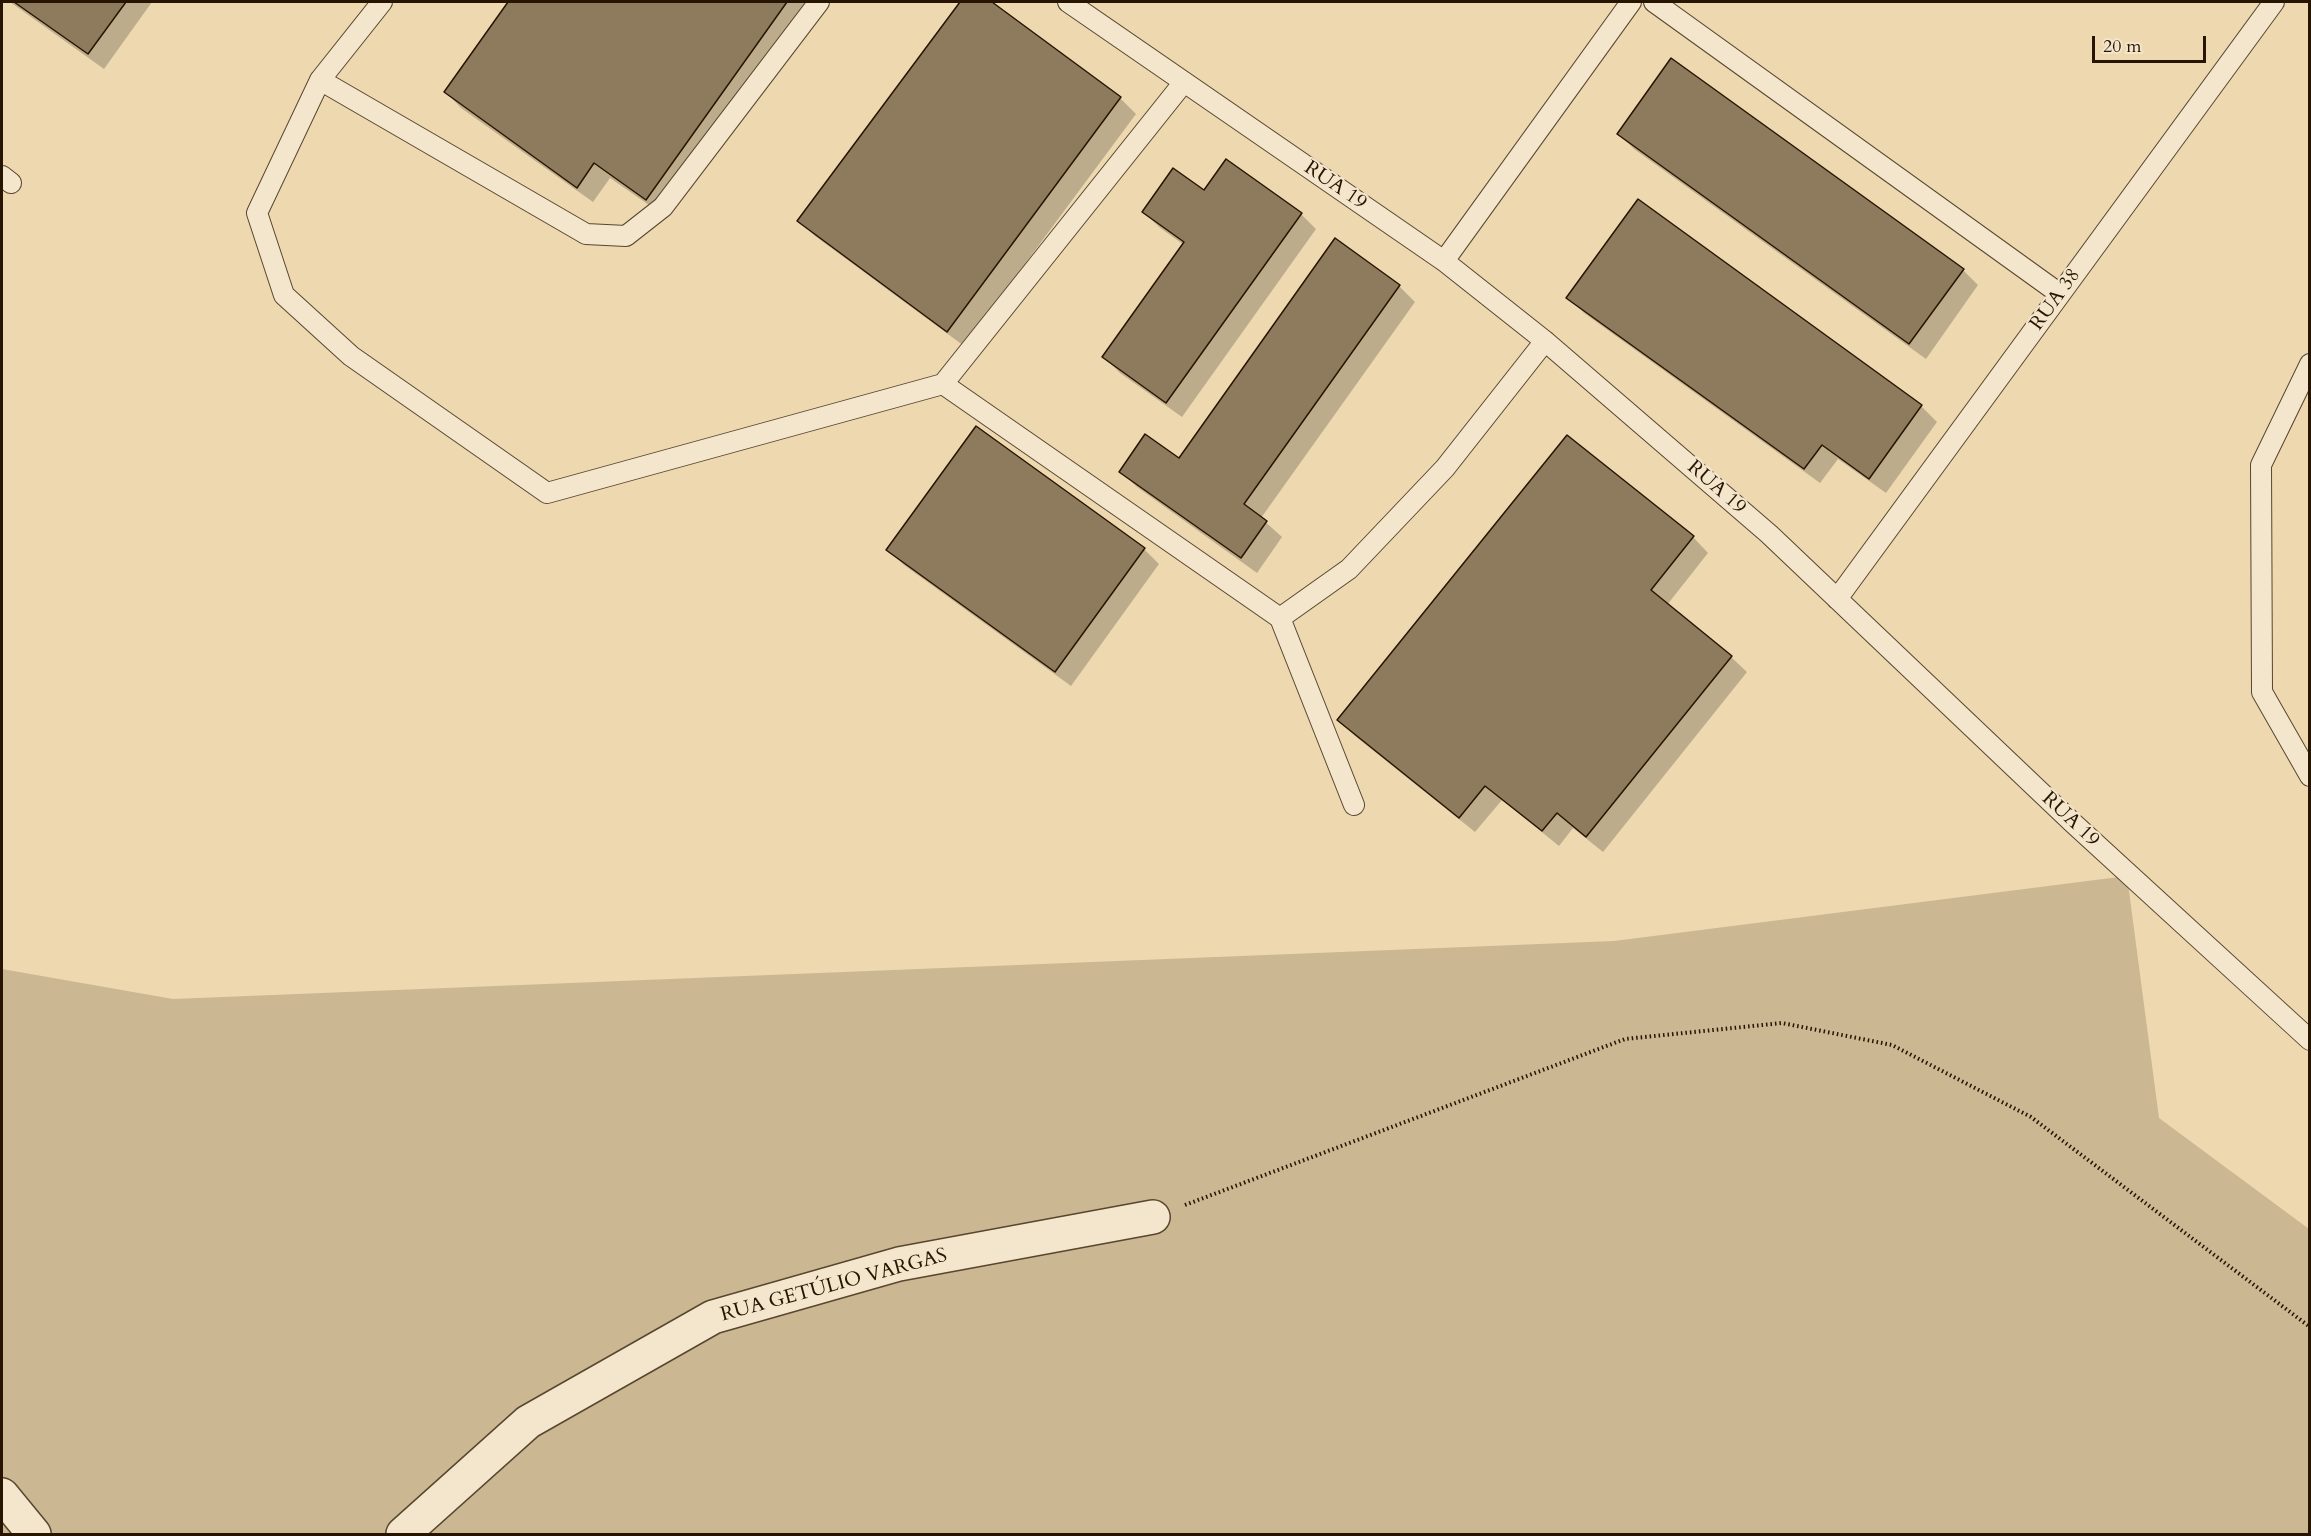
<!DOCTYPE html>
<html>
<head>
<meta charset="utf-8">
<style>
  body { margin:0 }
  #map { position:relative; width:2311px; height:1536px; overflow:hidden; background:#edd8b0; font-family:Cardo,serif }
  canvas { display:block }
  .frame { position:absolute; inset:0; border:3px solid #271502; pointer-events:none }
  .scale { position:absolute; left:2092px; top:36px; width:114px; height:27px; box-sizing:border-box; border:3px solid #271502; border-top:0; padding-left:8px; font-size:18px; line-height:21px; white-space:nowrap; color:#271502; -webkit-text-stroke:4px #f3e6cc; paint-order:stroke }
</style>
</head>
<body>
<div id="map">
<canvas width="2311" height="1536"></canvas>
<div class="frame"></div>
<div class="scale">20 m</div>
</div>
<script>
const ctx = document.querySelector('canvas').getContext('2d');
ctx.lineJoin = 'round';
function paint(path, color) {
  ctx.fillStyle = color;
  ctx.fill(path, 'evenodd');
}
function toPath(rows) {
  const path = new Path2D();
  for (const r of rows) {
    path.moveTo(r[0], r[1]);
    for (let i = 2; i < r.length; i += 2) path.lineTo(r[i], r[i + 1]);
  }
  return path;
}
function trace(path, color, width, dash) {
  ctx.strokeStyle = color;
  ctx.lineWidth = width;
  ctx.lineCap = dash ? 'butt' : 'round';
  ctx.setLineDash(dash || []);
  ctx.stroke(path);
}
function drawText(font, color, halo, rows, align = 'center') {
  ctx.font = font + ' Cardo,serif';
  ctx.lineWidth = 4.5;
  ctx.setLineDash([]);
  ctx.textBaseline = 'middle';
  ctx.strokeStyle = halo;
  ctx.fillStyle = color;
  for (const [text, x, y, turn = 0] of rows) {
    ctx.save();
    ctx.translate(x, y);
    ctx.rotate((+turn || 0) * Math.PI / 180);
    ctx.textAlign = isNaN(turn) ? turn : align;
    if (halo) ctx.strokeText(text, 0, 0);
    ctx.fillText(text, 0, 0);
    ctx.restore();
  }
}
const green = toPath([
  [2127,876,2159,1118,2309,1229,2309,1534,2,1534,2,969,173,999,1614,941]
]);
const shadow = toPath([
  [10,2,152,2,104,69],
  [510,2,803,2,809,8,662,214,610,178,593,202,461,108,446,92],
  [961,2,990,2,1120,98,1136,114,964,346,815,236,799,221],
  [1619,134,1963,270,1978,285,1926,359,1634,149],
  [1204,192,1301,214,1316,229,1182,417,1120,373,1104,357,1184,245,1159,227,1144,212],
  [1638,201,1921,406,1937,422,1886,493,1838,459,1820,483,1584,313,1568,297],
  [1335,240,1399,286,1415,302,1261,518,1282,537,1257,573,1137,487,1121,472,1179,460],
  [1693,537,1708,553,1667,605,1731,657,1747,672,1603,852,1573,828,1559,846,1502,800,1475,832,1355,736,1339,720],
  [1144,549,1159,564,1071,686,904,565,888,550]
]);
const building = toPath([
  [14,2,126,2,88,54,14,2],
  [508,2,787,2,646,200,594,163,577,188,444,92,508,2],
  [960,2,992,2,1121,97,947,332,797,221,960,2],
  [1671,58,1964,269,1909,344,1617,134,1671,58],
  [1226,159,1302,213,1166,403,1102,357,1184,242,1142,212,1173,168,1204,190,1226,159],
  [1638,199,1922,405,1869,479,1822,445,1804,469,1566,298,1638,199],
  [1335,238,1400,285,1244,504,1267,521,1241,558,1119,472,1145,434,1179,458,1335,238],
  [976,426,1145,548,1055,672,886,550,976,426],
  [1567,435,1694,536,1651,590,1732,656,1586,837,1557,813,1542,831,1485,786,1459,818,1337,720,1567,435]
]);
const path = toPath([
  [1185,1205,1625,1039,1782,1023,1892,1045,2031,1117,2310,1327]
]);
const lane = toPath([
  [382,2,320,80,257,213,284,295,351,356,547,493,943,384,1184,82],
  [1068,2,1444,261,1545,341,1769,534,2073,823,2310,1040],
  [1654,2,2060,294],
  [320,80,586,234,626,236,663,207,819,2],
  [2,176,11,183],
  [1444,261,1631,2],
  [2310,364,2261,465,2262,692,2310,776],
  [943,384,1280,618,1354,805],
  [1837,599,2274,2],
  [1280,618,1349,569,1445,468,1545,341]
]);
const street = toPath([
  [2,1495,34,1534],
  [403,1534,528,1422,713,1317,899,1264,1153,1217]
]);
const streetNames = [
  ["RUA 19",1335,186,34],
  ["RUA 38",2056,300,-54],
  ["RUA 19",1716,488,41],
  ["RUA 19",2070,820,43],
  ["RUA GETÚLIO VARGAS",834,1286,-15]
];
paint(green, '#cbb792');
paint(shadow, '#0003');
paint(building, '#8e7a5c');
trace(building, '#271502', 1.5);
trace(lane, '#58462e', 22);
trace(street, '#58462e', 36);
trace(path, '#271502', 4, [1.5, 3]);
trace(lane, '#f3e6cc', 20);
trace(street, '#f3e6cc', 33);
drawText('20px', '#271502', '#f3e6cc', streetNames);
</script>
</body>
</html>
